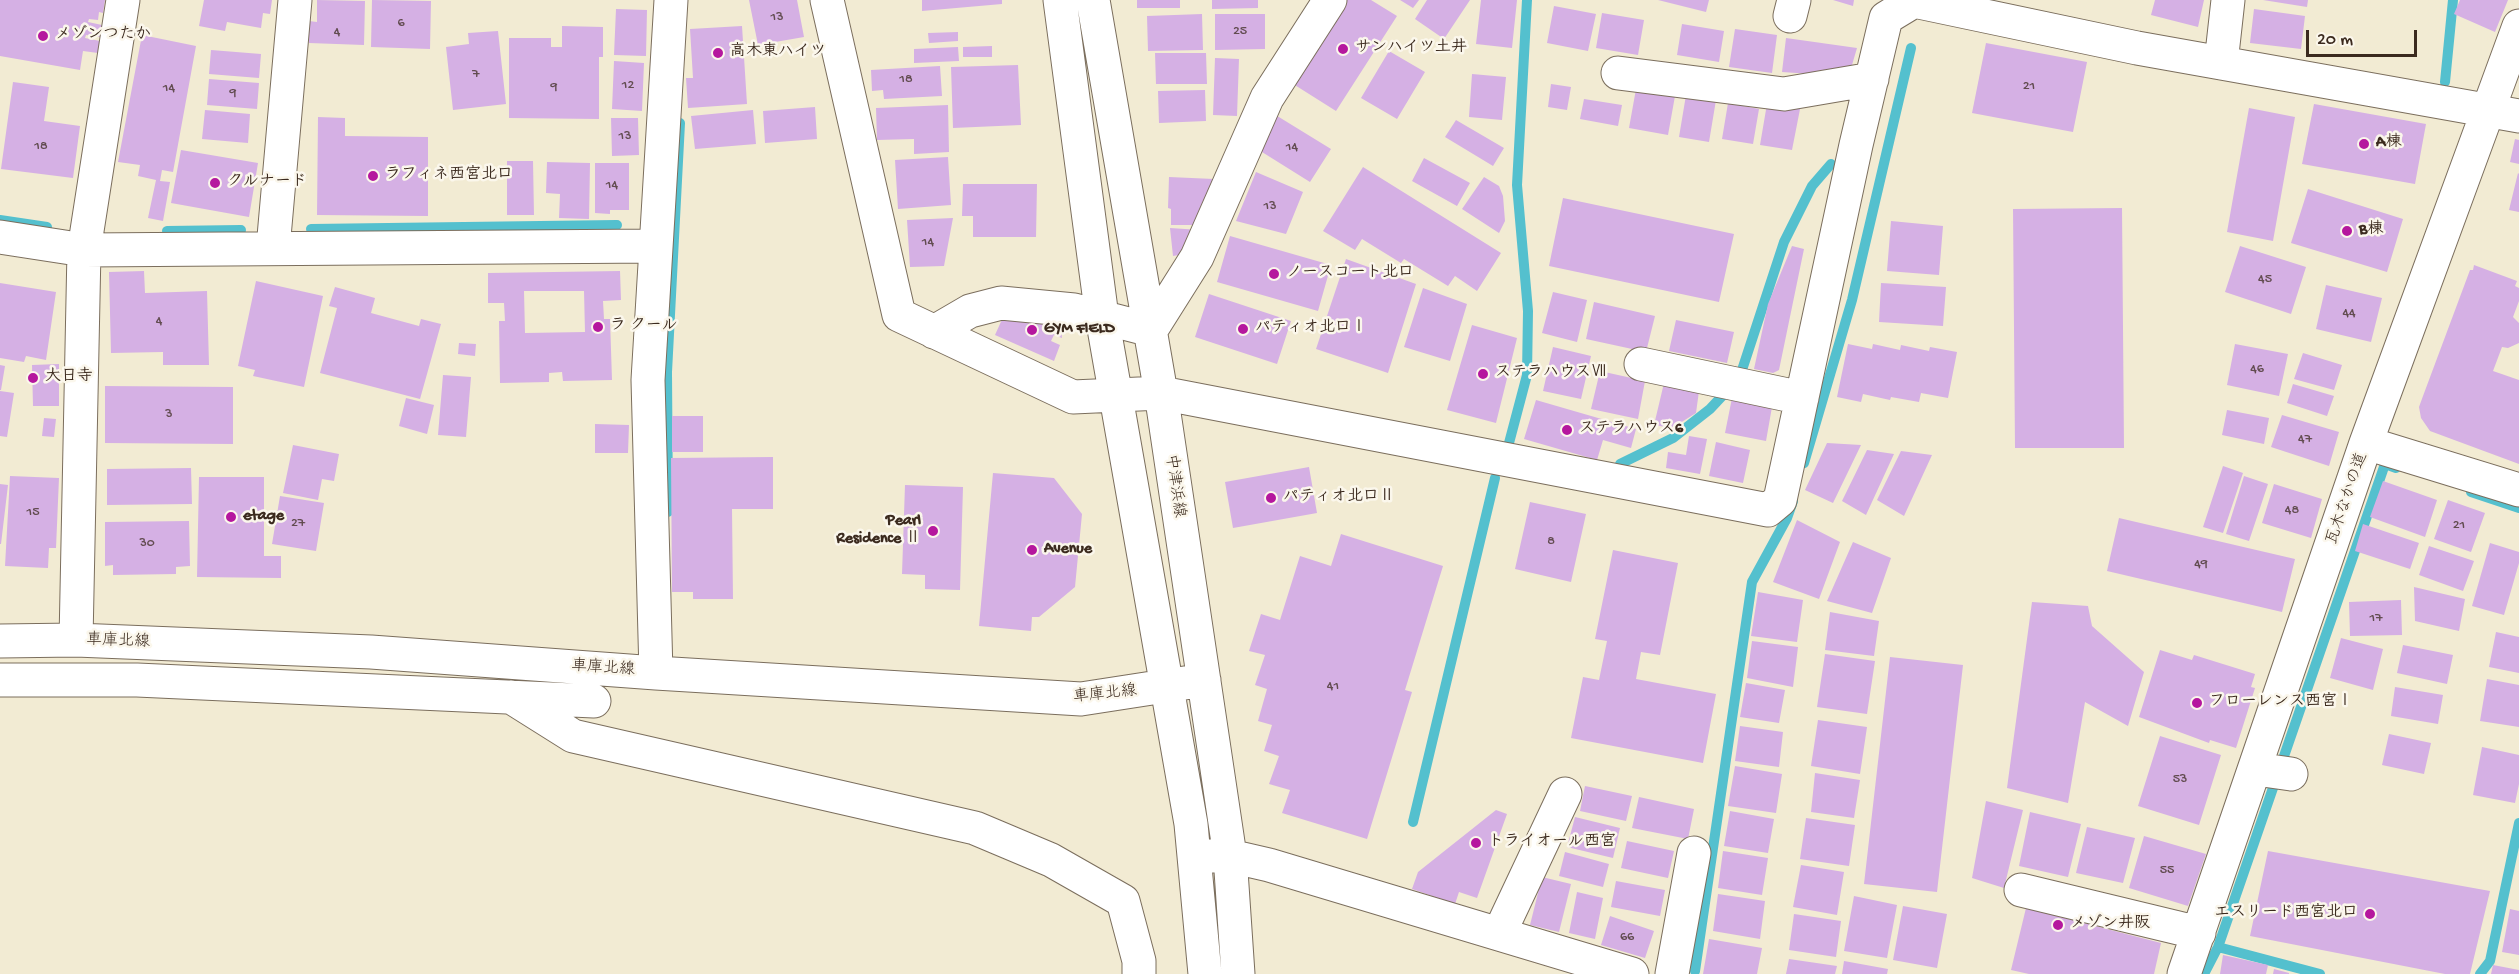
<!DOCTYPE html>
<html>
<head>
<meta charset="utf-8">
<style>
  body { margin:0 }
  #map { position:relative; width:2519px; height:974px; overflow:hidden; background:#f2ebd3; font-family:"Gochi Hand",sans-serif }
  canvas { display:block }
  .scale { position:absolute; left:2306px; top:30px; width:111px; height:27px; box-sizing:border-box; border:3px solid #3b2a1e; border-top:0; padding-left:8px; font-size:18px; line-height:21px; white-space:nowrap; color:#3b2a1e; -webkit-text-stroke:4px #fbf7ec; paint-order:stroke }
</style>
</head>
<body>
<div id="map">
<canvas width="2519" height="974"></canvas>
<div class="scale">20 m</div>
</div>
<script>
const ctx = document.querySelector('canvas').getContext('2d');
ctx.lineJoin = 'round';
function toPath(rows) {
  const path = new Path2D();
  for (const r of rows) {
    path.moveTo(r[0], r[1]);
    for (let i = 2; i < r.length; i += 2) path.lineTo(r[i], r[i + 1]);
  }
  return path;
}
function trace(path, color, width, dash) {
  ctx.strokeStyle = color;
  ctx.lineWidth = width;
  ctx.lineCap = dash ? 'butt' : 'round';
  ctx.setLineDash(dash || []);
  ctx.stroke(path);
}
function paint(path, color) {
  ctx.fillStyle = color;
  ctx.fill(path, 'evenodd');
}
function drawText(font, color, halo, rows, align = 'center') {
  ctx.font = font + ' "Gochi Hand","Klee One",sans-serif';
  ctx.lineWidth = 5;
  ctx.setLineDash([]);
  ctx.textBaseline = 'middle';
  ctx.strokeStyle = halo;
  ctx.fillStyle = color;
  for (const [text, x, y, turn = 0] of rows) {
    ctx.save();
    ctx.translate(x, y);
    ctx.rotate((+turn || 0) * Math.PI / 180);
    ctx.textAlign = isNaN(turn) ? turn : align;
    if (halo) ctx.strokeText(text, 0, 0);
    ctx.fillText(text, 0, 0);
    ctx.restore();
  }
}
const stream = toPath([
  [2445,82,2453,0],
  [0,220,47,227],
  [311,229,617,225],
  [167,231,241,230],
  [1742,370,1784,242,1812,186,1831,164],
  [1509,443,1527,375,1528,311,1517,185,1527,0],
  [1804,463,1852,300,1911,48],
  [1620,464,1673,438,1710,409,1724,394],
  [2471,492,2519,508],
  [668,512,667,372,680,123],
  [1413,822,1495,478],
  [2218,947,2320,974],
  [1695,971,1752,582,1787,518,1793,501],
  [2204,974,2218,947,2385,464,2396,468],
  [2480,974,2490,961,2519,823]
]);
const building = toPath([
  [0,0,105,0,103,13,99,12,98,20,89,19,88,22,102,25,101,37,86,35,85,38,100,41,98,53,83,51,80,70,0,56],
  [204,0,272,0,270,14,263,13,261,28,227,22,225,31,199,26],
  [317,0,365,1,364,45,309,43,309,21,317,22],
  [372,0,431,1,430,49,371,47],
  [749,0,797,0,804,37,758,45],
  [922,0,1002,0,1002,4,922,11],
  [1137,0,1180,0,1180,8,1137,8],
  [1212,0,1258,0,1258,8,1212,9],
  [1342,0,1371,0,1397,16,1336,111,1290,82],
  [1400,0,1419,0,1413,8],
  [1427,0,1470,0,1444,39,1415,19],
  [1481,0,1517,0,1512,48,1476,44],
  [1658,0,1709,0,1706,12],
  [1833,0,1854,0,1853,6],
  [2155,0,2204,0,2198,27,2151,15],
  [2263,0,2308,0,2307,7],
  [2460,0,2508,0,2495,32,2454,14],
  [1554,6,1596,14,1588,51,1547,43],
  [616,9,647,10,646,56,614,55],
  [2254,9,2305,16,2301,49,2250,43],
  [1602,13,1644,20,1638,55,1596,48],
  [1202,14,1203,50,1148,51,1147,16],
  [1215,14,1265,14,1265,49,1215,50],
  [1682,24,1724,31,1719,62,1677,55],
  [562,26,603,27,603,57,599,57,599,119,509,118,509,38,551,38,551,47,562,47],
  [742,26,747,104,688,108,686,78,693,78,690,29],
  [1735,29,1777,35,1772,73,1729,67],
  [498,31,506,104,453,110,446,47,469,44,468,33],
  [958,32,958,41,929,43,928,33],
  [142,35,196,46,173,172,162,170,160,181,170,182,163,221,148,218,156,180,138,176,140,165,118,162],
  [1786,38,1857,48,1852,65,1825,75,1782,72],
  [1986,43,2087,62,2073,132,1972,113],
  [992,46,992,57,963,57,963,47],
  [958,47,959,61,914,63,914,49],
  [211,50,261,54,259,78,209,74],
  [1389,51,1425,72,1397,119,1361,98],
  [1155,53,1206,53,1207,84,1156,84],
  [1215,58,1239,59,1237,116,1213,115],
  [614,61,644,63,642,111,612,109],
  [1018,65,1021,125,953,128,951,67],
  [940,66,942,96,884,99,883,90,872,91,871,70],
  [1472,74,1506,77,1502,120,1469,117],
  [209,79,259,83,257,109,207,105],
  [13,82,49,87,44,121,80,126,73,178,1,169],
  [1551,84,1571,87,1567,110,1548,107],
  [1636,89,1675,96,1668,135,1629,128],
  [1205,90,1206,121,1159,123,1158,91],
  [1686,95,1716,100,1709,142,1679,137],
  [1768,98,1801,104,1792,150,1760,145],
  [1584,99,1622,105,1618,126,1580,119],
  [1728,103,1759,109,1753,144,1722,139],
  [2314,104,2426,124,2415,184,2302,164],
  [948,105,949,152,914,154,914,139,877,140,876,108],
  [815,107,817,139,765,143,763,111],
  [2249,108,2295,117,2273,241,2227,232],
  [205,110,250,114,248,143,202,139],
  [753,110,756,144,695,149,691,116],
  [1274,114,1331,149,1310,182,1254,147],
  [318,117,345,118,345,136,428,137,428,216,317,215],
  [611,118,638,118,639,155,612,156],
  [1456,120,1504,148,1493,166,1445,137],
  [2515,139,2519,140,2519,164,2510,162],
  [181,150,258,163,249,217,171,203],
  [948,157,951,205,898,209,895,160],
  [1424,158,1470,183,1457,206,1412,181],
  [507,161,533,161,534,215,507,215],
  [547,162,590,163,589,219,559,218,560,194,546,193],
  [595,163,629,163,629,210,610,210,610,214,595,213],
  [1363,167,1501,253,1477,291,1455,276,1448,286,1404,259,1401,263,1362,239,1355,250,1323,231],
  [1256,172,1303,192,1286,234,1236,221],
  [2518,173,2519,174,2519,212,2509,210],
  [1169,177,1214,179,1203,225,1171,225,1171,209,1168,208],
  [1484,177,1499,186,1503,196,1505,221,1499,233,1462,209],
  [963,184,1037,184,1036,237,973,237,973,216,962,216],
  [2308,189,2403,219,2387,272,2291,243],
  [1563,198,1734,234,1719,302,1549,266],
  [2122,208,2124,448,2015,448,2013,209],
  [953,218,944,266,910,267,907,220],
  [1891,221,1943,226,1939,275,1887,271],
  [1170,228,1200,230,1191,253,1173,256],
  [1230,236,1331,265,1318,311,1217,282],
  [1792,246,1804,249,1779,370,1773,373,1754,369,1768,304],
  [2240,246,2306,267,2291,314,2225,292],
  [1346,259,1416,284,1388,373,1316,349],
  [2474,265,2517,281,2515,286,2519,288,2519,301,2513,317,2519,323,2519,343,2508,348,2502,347,2493,371,2519,380,2519,464,2430,431,2421,418,2419,407,2423,396,2470,270,2473,270],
  [144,271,145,293,207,291,209,365,163,365,163,352,111,353,109,272],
  [620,271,621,300,603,301,604,319,610,319,612,380,563,381,562,372,549,373,549,382,500,383,499,321,505,321,504,303,488,303,488,273],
  [524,291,584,291,585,332,525,333],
  [256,281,323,296,304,387,253,376,255,370,238,366],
  [0,283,56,292,46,360,26,356,24,362,0,358],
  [1881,283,1946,287,1943,326,1879,322],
  [2326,285,2382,298,2371,342,2316,329],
  [335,287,375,298,371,313,419,326,421,319,441,324,420,399,320,373,337,308,329,306],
  [1423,288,1467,304,1450,361,1404,347],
  [1553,292,1587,300,1577,342,1542,333],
  [1209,294,1291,321,1277,364,1195,337],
  [1594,302,1655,316,1646,352,1586,339],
  [1004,315,1060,322,1062,338,1054,335,1051,341,1060,345,1054,361,995,335],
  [1676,320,1734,332,1727,363,1669,351],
  [1472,325,1517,338,1496,423,1447,410],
  [459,343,476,344,475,356,458,354],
  [1848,344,1872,349,1873,344,1900,350,1901,345,1929,351,1930,347,1957,352,1948,398,1921,393,1919,402,1891,397,1890,400,1863,394,1861,402,1837,397],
  [2235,344,2288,354,2279,396,2227,385],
  [1553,347,1591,356,1581,399,1543,391],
  [2303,353,2342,365,2334,390,2294,379],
  [59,364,59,406,33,406,32,365],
  [0,365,5,366,1,390,0,390],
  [1600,371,1645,381,1638,419,1591,409],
  [443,375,471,377,466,437,438,435],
  [1664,383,1699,391,1696,413,1672,428,1654,425],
  [2293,384,2334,396,2327,416,2287,403],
  [105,386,233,387,233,444,105,443],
  [0,391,14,393,7,437,0,436],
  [406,398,434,405,427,434,399,426],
  [1732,398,1772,407,1766,441,1725,433],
  [1536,400,1636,429,1631,448,1603,440,1597,460,1524,439],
  [2227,410,2269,418,2264,444,2222,435],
  [2282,415,2339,432,2329,466,2271,447],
  [672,416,703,416,703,452,672,452],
  [44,418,56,419,54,437,42,436],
  [595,424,629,425,628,453,595,453],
  [1689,436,1707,439,1700,474,1666,468,1668,452,1686,455],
  [1716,442,1750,450,1743,483,1709,476],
  [1827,443,1861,445,1833,503,1805,490],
  [293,445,339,454,334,481,322,479,318,500,283,493],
  [1867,450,1894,454,1866,515,1842,501],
  [1901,451,1932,455,1904,516,1877,500],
  [773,457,773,509,732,509,733,599,693,599,693,592,672,592,671,458],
  [2223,466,2243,473,2223,533,2203,527],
  [1309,467,1317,513,1233,528,1225,482],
  [191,468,192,504,107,505,107,469],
  [993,473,1054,478,1082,514,1075,587,1039,617,1032,617,1031,631,979,626],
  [10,476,59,478,56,548,49,548,48,568,5,566],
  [2244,476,2268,484,2249,541,2226,534],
  [199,477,264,477,264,556,281,556,281,578,197,577],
  [2383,481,2437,500,2425,537,2370,517],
  [0,484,8,485,1,544,0,544],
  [2274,484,2322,499,2311,538,2262,523],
  [905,485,963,487,960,590,925,589,925,575,902,574],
  [280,496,324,503,316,551,272,544],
  [2448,500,2485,513,2471,552,2434,539],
  [1530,502,1586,514,1571,582,1515,569],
  [2119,518,2295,559,2282,612,2107,571],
  [1797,520,1840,542,1819,599,1773,582],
  [189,521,190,566,176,567,176,574,113,575,113,565,105,566,105,522],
  [2363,524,2419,543,2410,569,2355,551],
  [1341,534,1443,566,1405,690,1412,692,1367,839,1282,813,1290,790,1269,784,1279,756,1264,751,1272,725,1258,721,1267,689,1255,685,1265,655,1249,651,1261,614,1280,620,1300,556,1331,566],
  [1853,542,1891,558,1872,613,1827,601],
  [2490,543,2519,552,2519,563,2504,615,2472,606],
  [2429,546,2474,561,2463,591,2419,575],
  [1613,550,1678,563,1660,655,1641,652,1636,679,1716,694,1703,763,1571,738,1583,677,1599,680,1607,641,1595,639],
  [2414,587,2465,599,2459,631,2415,621],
  [1758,592,1803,600,1797,642,1751,636],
  [2401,600,2402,635,2350,636,2349,602],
  [2032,602,2088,606,2092,626,2144,672,2128,726,2085,702,2068,803,2007,788],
  [1830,612,1879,621,1874,656,1825,650],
  [2496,632,2519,637,2519,673,2489,667],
  [2341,638,2383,649,2373,690,2330,678],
  [1752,641,1798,647,1793,687,1747,678],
  [2403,645,2453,655,2447,684,2397,673],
  [2160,650,2192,660,2194,655,2255,674,2251,687,2255,688,2236,748,2210,740,2209,743,2139,717],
  [1825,654,1875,661,1867,714,1817,707],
  [1890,657,1963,665,1937,892,1864,884],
  [2487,679,2519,685,2519,727,2480,721],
  [1746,683,1785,690,1779,723,1740,717],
  [2395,687,2443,695,2438,724,2391,716],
  [1818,720,1867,727,1860,774,1811,766],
  [1740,726,1783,732,1779,767,1735,761],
  [2389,734,2431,743,2424,774,2382,765],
  [2160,736,2221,755,2199,825,2138,806],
  [2482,747,2519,755,2519,784,2515,803,2473,795],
  [1735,766,1782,774,1776,813,1728,806],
  [1815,773,1860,780,1854,818,1811,812],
  [1585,786,1632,796,1626,821,1580,811],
  [1639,797,1694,809,1688,839,1632,828],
  [1986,801,2023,810,2004,888,1972,878],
  [1496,810,1507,814,1477,898,1459,892,1455,904,1412,889,1418,872],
  [1730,811,1774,819,1768,853,1724,846],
  [2030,812,2081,824,2068,877,2019,866],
  [1575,817,1620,828,1613,858,1567,847],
  [1806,818,1855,825,1849,866,1800,859],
  [2087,827,2135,838,2123,883,2076,873],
  [2144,836,2206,854,2188,906,2129,888],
  [1627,841,1674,851,1668,878,1621,868],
  [1723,851,1768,858,1762,895,1718,888],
  [2268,851,2490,891,2470,974,2445,974,2250,936],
  [1565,852,1609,864,1603,887,1559,876],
  [1801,865,1844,872,1837,915,1793,907],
  [1542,877,1571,884,1559,932,1530,925],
  [1616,881,1665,890,1660,916,1611,907],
  [1577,892,1603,898,1595,939,1569,933],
  [1718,894,1765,901,1760,939,1713,931],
  [1854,896,1897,905,1887,958,1844,951],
  [1903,906,1947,914,1937,968,1893,960],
  [2026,908,2161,943,2154,974,2029,974,2011,970],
  [2510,909,2519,911,2519,955,2502,952],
  [1794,914,1841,921,1836,957,1789,950],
  [1610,916,1654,931,1645,958,1601,945],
  [1709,939,1762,948,1757,974,1703,974],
  [2223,955,2268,965,2266,974,2220,974],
  [1789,959,1837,966,1835,974,1786,974],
  [1844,961,1888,969,1887,974,1842,974],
  [2493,965,2519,970,2519,974,2491,974],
  [2274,969,2289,973,2289,974,2273,974]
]);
const minor = toPath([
  [827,0,899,315,1073,397,1161,393,1768,510,1780,500,1856,145,1886,18,1914,1,2137,48,2519,116],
  [1060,0,1102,317,1191,824,1205,974],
  [1093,0,1161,393,1230,856,1238,974],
  [1790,16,1794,0],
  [2221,63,2228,0],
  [1618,73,1784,94,1872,79],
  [0,237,84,250,656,246],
  [273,248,295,0],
  [934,332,970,311,1001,303,1074,310,1151,330,1197,257,1267,98,1330,0],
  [1641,364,1802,398],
  [2366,443,2519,490],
  [76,640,84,250,123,0],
  [0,641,76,640,371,652,656,673,1081,699,1204,680],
  [656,673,648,380,671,0],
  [0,680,137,680,594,701],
  [511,697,573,736,975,828,1051,860,1123,901,1139,961,1139,974],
  [2256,769,2291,774],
  [1210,856,1230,856,1269,865,1632,974],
  [2021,890,2199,933],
  [1499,934,1565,794],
  [1672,974,1694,853],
  [2184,974,2366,443,2519,26]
]);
const markers = [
  [43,36,6,"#b5179e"],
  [1343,49,6,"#b5179e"],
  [718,53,6,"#b5179e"],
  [2364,144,6,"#b5179e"],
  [373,176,6,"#b5179e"],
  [215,183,6,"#b5179e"],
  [2347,231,6,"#b5179e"],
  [1274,274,6,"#b5179e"],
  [598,327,6,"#b5179e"],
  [1243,329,6,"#b5179e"],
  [1032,330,6,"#b5179e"],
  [1483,374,6,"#b5179e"],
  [33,378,6,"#b5179e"],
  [1567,430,6,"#b5179e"],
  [1271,498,6,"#b5179e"],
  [231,517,6,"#b5179e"],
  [933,531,6,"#b5179e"],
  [1032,550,6,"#b5179e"],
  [2197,703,6,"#b5179e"],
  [1476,843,6,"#b5179e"],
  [2370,914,6,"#b5179e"],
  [2058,925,6,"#b5179e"]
];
const numberNames = [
  ["13",777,18],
  ["6",401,24],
  ["25",1240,32],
  ["4",337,33],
  ["7",476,75],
  ["18",906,80],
  ["12",628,86],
  ["21",2029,87],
  ["9",554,88],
  ["14",169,89],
  ["9",233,94],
  ["13",625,137],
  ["18",41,147],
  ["14",1292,148],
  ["14",612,186],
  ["13",1270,207],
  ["14",928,243],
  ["45",2265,280],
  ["44",2349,314],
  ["4",159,322],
  ["46",2257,370],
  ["3",169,415],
  ["47",2305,440],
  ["48",2292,511],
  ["15",33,513],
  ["27",298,524],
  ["21",2459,526],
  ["8",1551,542],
  ["30",147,544],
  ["49",2201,565],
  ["17",2376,619],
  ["41",1333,687],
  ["53",2180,780],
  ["55",2167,871],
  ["66",1627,938]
];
const poiNames = [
  ["メゾンつたか",55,36],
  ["サンハイツ土井",1355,49],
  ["高木東ハイツ",730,53],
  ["A棟",2376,144],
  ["ラフィネ西宮北口",385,176],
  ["クルナード",227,183],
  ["B棟",2359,231],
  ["ノースコート北口",1286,274],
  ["ラ クール",610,327],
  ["パティオ北口Ⅰ",1255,329],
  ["GYM FIELD",1044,330],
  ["ステラハウスⅦ",1495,374],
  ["大日寺",45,378],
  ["ステラハウス6",1579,430],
  ["パティオ北口Ⅱ",1283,498],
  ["etage",243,517],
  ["Pearl",921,522,"right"],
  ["Residence Ⅱ",921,540,"right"],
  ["Avenue",1044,550],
  ["フローレンス西宮Ⅰ",2209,703],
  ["トライオール西宮",1488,843],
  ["エスリード西宮北口",2358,914,"right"],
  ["メゾン井阪",2070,925]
];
const streetNames = [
  ["中津浜線",1174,486,82],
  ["瓦木なかの道",2348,499,-71],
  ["車庫北線",118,642,2],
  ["車庫北線",603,669,4],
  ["車庫北線",1105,695,-6]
];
trace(stream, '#54c0ce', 10);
paint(building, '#d5b0e4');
trace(minor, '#7b6e5d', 35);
trace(minor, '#fff', 33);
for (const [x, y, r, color] of markers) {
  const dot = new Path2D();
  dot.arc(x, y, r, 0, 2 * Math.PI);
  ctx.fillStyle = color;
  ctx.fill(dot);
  trace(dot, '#fbf7ec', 2);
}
drawText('14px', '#624c50', null, numberNames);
drawText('bold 16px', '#3b2a1e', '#fbf7ec', poiNames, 'left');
drawText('16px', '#3b2a1e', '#fbf7ec', streetNames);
</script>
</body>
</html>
